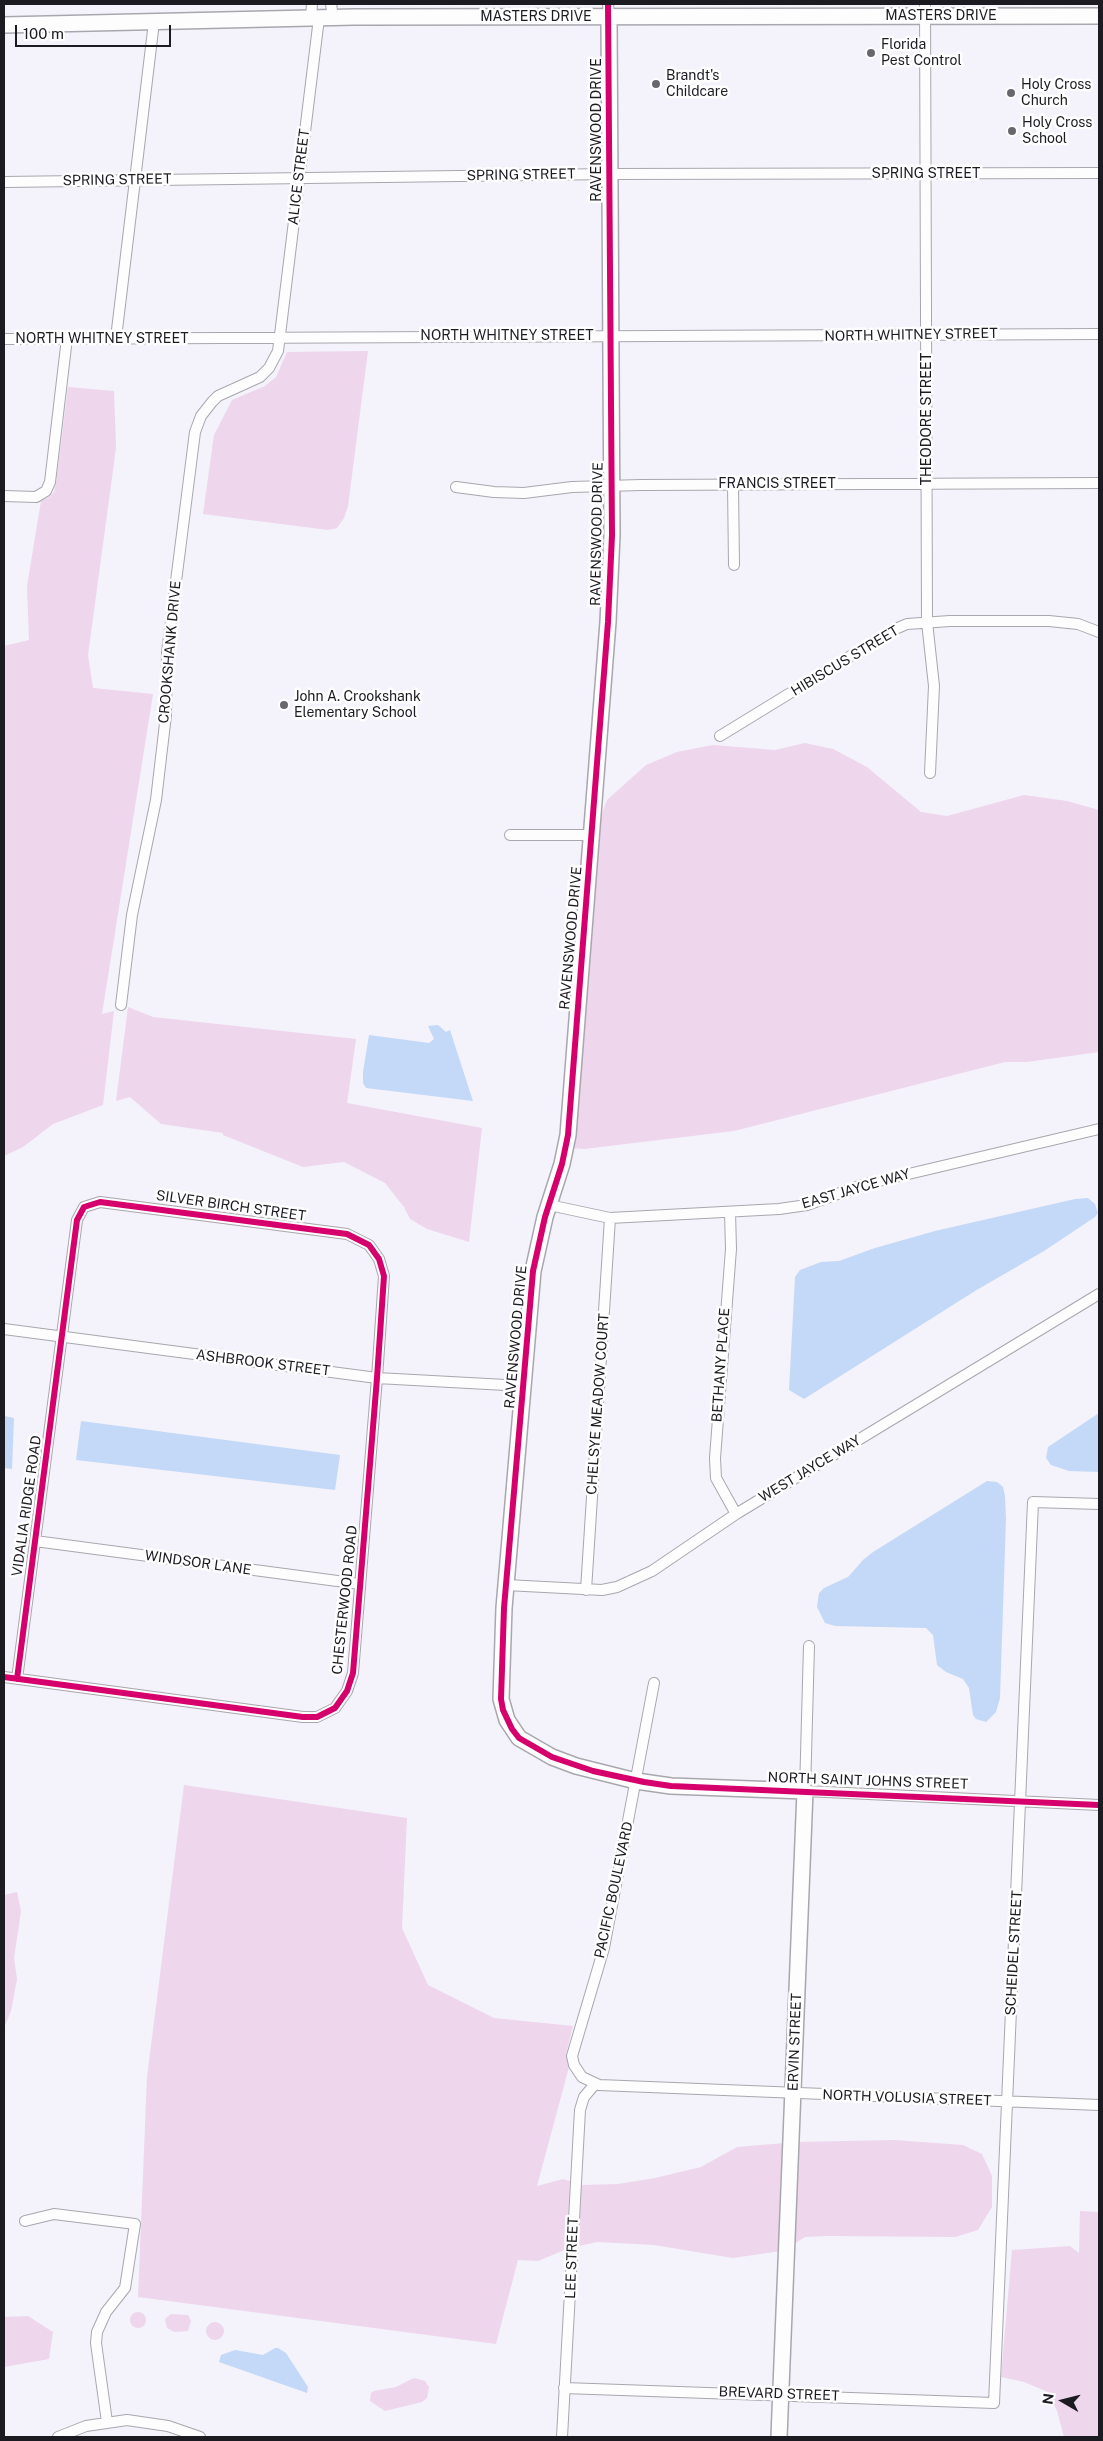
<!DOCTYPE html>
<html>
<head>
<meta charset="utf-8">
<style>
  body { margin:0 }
  #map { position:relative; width:1103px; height:2441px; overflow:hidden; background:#f4f2fa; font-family:"Public Sans",sans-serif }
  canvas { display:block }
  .frame { position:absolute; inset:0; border:5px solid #1c1b22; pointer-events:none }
  .north { position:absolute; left:1038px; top:2376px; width:50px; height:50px; -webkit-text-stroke:4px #fefefe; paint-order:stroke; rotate:278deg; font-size:14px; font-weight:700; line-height:20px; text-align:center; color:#1c1b22 }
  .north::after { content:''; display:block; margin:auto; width:18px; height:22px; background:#1c1b22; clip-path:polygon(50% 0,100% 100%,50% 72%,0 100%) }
  .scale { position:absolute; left:15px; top:25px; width:156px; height:22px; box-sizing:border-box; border:2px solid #1c1b22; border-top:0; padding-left:6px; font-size:15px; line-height:18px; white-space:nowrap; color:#1c1b22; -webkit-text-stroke:4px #fefefe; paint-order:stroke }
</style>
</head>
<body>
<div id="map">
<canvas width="1103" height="2441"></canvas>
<div class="frame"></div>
<div class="north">N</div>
<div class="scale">100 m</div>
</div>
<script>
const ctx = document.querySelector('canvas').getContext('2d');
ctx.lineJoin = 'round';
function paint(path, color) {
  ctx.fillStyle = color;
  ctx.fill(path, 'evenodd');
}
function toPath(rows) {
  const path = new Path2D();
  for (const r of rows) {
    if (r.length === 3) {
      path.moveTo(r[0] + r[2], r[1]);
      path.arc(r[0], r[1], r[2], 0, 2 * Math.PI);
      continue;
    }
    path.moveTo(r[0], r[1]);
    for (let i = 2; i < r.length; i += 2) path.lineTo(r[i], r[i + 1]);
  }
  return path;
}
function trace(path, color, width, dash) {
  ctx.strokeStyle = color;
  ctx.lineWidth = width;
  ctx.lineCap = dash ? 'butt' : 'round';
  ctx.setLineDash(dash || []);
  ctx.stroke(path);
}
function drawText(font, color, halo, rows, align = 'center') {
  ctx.font = font + ' "Public Sans",sans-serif';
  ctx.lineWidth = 5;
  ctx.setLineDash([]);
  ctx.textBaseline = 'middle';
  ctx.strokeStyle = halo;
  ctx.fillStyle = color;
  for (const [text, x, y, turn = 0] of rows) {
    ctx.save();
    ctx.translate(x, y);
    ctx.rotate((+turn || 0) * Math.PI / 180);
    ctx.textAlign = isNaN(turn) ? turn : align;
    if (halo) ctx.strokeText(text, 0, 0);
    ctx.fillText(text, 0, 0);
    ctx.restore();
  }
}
const green = toPath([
  [368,351,348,506,344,518,337,528,328,530,203,514,214,435,232,400,265,386,276,377,287,352],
  [68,387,114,391,116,448,88,655,93,688,153,694,102,1014,114,1011,103,1105,53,1124,23,1147,4,1156,4,646,29,640,27,586,41,501,48,498,54,492,56,483],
  [805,743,833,749,867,767,921,812,947,816,1024,795,1067,801,1099,810,1099,1052,1027,1062,1005,1062,734,1131,584,1149,572,1148,600,819,607,800,646,765,677,752,713,745,775,750],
  [128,1007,153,1017,356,1039,347,1103,482,1128,469,1242,427,1229,410,1219,404,1207,385,1183,344,1162,303,1167,223,1135,223,1133,161,1124,130,1097,116,1101],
  [184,1785,407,1818,402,1928,428,1985,494,2018,573,2026,566,2054,569,2067,537,2186,563,2179,570,2181,567,2249,538,2261,518,2260,496,2344,138,2297,147,2077],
  [17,1892,21,1911,14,1958,17,1979,11,2011,4,2028,4,1895],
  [894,2140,963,2145,982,2154,992,2176,992,2207,978,2230,955,2237,828,2236,805,2237,794,2244,797,2142],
  [785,2143,781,2251,733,2258,654,2245,597,2242,579,2246,581,2185,618,2184,655,2178,701,2167,737,2147],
  [1080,2211,1099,2212,1099,2437,1064,2437,1057,2411,1048,2392,1024,2382,1001,2377,1012,2250,1070,2246,1079,2253],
  [138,2320,8],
  [171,2314,188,2315,191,2321,188,2331,174,2332,167,2328,165,2319],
  [28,2316,53,2332,49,2359,4,2367,4,2317],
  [215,2331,9],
  [414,2378,425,2381,429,2387,427,2398,422,2402,385,2411,370,2401,371,2393,374,2391,396,2387]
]);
const water = toPath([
  [438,1025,446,1032,450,1030,473,1101,366,1088,363,1083,363,1072,369,1035,429,1043,434,1039,428,1026],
  [1088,1198,1095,1204,1098,1213,1095,1217,1044,1251,975,1291,804,1399,789,1390,795,1277,800,1270,821,1262,839,1261,875,1248,935,1231,1075,1199],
  [1099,1413,1099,1472,1069,1471,1051,1465,1046,1458,1048,1447],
  [4,1416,14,1418,12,1469,4,1468],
  [81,1421,340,1455,335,1490,76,1460],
  [987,1481,997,1482,1003,1487,1005,1496,1006,1519,1000,1698,996,1712,986,1722,976,1719,973,1715,969,1688,963,1679,946,1672,937,1665,933,1635,926,1628,835,1626,825,1623,817,1607,819,1593,824,1588,848,1577,863,1560,873,1552],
  [275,2348,278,2348,286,2353,308,2387,307,2393,219,2362,221,2355,235,2350,263,2355]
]);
const street = toPath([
  [331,4,333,17],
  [608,4,609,17],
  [925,4,927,622,934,686,930,773],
  [311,18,312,4],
  [4,182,611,174,1099,173],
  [116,338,154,22],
  [4,339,1099,334],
  [733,484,734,565],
  [456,487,494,492,524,493,572,487,641,485,1099,483],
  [4,496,36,497,46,491,50,482,67,338],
  [720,736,893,630,907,624,950,621,1049,621,1078,624,1099,632],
  [510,835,592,835],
  [121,1005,132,915,156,800,166,715,167,652,195,432,201,416,212,402,218,396,260,377,269,368,278,351,319,18],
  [549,1205,610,1218,779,1209,807,1205,862,1185,1099,1129],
  [730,1212,731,1249,715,1458,716,1478,736,1514],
  [4,1329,377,1378,524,1386],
  [35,1541,360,1584],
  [506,1585,602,1590,617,1587,652,1571,736,1514,1099,1294],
  [586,1590,610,1218],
  [809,1646,805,1791,1099,1805],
  [4,1677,303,1717,317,1717,335,1708,347,1691,353,1673,377,1378,384,1276,379,1259,369,1245,347,1234,100,1202,84,1207,77,1220,17,1679],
  [654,1683,604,1948,572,2056,574,2065,582,2077,599,2085,1099,2105],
  [25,2221,54,2214,135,2224,125,2288,106,2312,97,2332,96,2343,107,2422],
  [564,2388,994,2403,1033,1502,1099,1504],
  [58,2437,86,2426,127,2420,168,2426,200,2437],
  [562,2437,580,2110,584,2097,595,2084]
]);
const secondary = toPath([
  [609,17,612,535,608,622,568,1135,562,1164,545,1217,533,1271,504,1608,501,1699,507,1720,519,1738,552,1757,576,1766,636,1781,671,1786,805,1791,779,2437],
  [4,25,354,17,1099,16]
]);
const cycleway = toPath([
  [608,4,612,535,608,622,568,1135,562,1164,545,1217,533,1271,504,1608,501,1699,503,1710,512,1729,519,1738,552,1757,593,1771,644,1782,671,1786,1099,1805],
  [4,1677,303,1717,317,1717,335,1708,347,1691,353,1673,377,1378,384,1276,379,1259,369,1245,347,1234,100,1202,84,1207,77,1220,17,1679]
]);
const markers = [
  [871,53,5,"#68666e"],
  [656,84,5,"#68666e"],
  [1011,93,5,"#68666e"],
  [1012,131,5,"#68666e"],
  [284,705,5,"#68666e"]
];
const streetNames = [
  ["MASTERS DRIVE",941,16],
  ["MASTERS DRIVE",536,17],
  ["RAVENSWOOD DRIVE",597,130,-90],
  ["SPRING STREET",926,174],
  ["SPRING STREET",521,175,-1],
  ["ALICE STREET",299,177,-83],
  ["SPRING STREET",117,180,-1],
  ["NORTH WHITNEY STREET",911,335,-1],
  ["NORTH WHITNEY STREET",507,336],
  ["NORTH WHITNEY STREET",102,339],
  ["THEODORE STREET",927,419,-90],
  ["FRANCIS STREET",777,484],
  ["RAVENSWOOD DRIVE",597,534,-89],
  ["CROOKSHANK DRIVE",170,652,-85],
  ["HIBISCUS STREET",845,661,-31],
  ["RAVENSWOOD DRIVE",571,938,-85],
  ["EAST JAYCE WAY",856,1189,-16],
  ["SILVER BIRCH STREET",231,1206,8],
  ["RAVENSWOOD DRIVE",516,1337,-85],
  ["ASHBROOK STREET",263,1363,7],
  ["BETHANY PLACE",721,1365,-86],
  ["CHELSYE MEADOW COURT",598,1404,-86],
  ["WEST JAYCE WAY",810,1469,-31],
  ["VIDALIA RIDGE ROAD",27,1506,-82],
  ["WINDSOR LANE",198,1563,8],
  ["CHESTERWOOD ROAD",345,1600,-84],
  ["NORTH SAINT JOHNS STREET",868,1781,2],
  ["PACIFIC BOULEVARD",614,1890,-78],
  ["SCHEIDEL STREET",1014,1953,-87],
  ["ERVIN STREET",795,2042,-88],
  ["NORTH VOLUSIA STREET",907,2098,2],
  ["LEE STREET",572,2258,-88],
  ["BREVARD STREET",779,2394,2]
];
const poiNames = [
  ["Florida",881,45],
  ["Pest Control",881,61],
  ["Brandt's",666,76],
  ["Childcare",666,92],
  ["Holy Cross",1021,85],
  ["Church",1021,101],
  ["Holy Cross",1022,123],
  ["School",1022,139],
  ["John A. Crookshank",294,697],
  ["Elementary School",294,713]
];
paint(green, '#eed6ed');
paint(water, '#c4d9f7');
trace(street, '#a9a7ae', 12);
trace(secondary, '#a9a7ae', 18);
trace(street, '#fdfdfe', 10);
trace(secondary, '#fdfdfe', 15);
trace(cycleway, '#d6006c', 6);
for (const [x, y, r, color] of markers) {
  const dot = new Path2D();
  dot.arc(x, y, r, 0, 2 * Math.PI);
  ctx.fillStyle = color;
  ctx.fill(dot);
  trace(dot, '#fefefe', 2);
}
drawText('14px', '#1c1b22', '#fefefe', streetNames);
drawText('14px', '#1c1b22', '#fefefe', poiNames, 'left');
</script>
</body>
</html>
